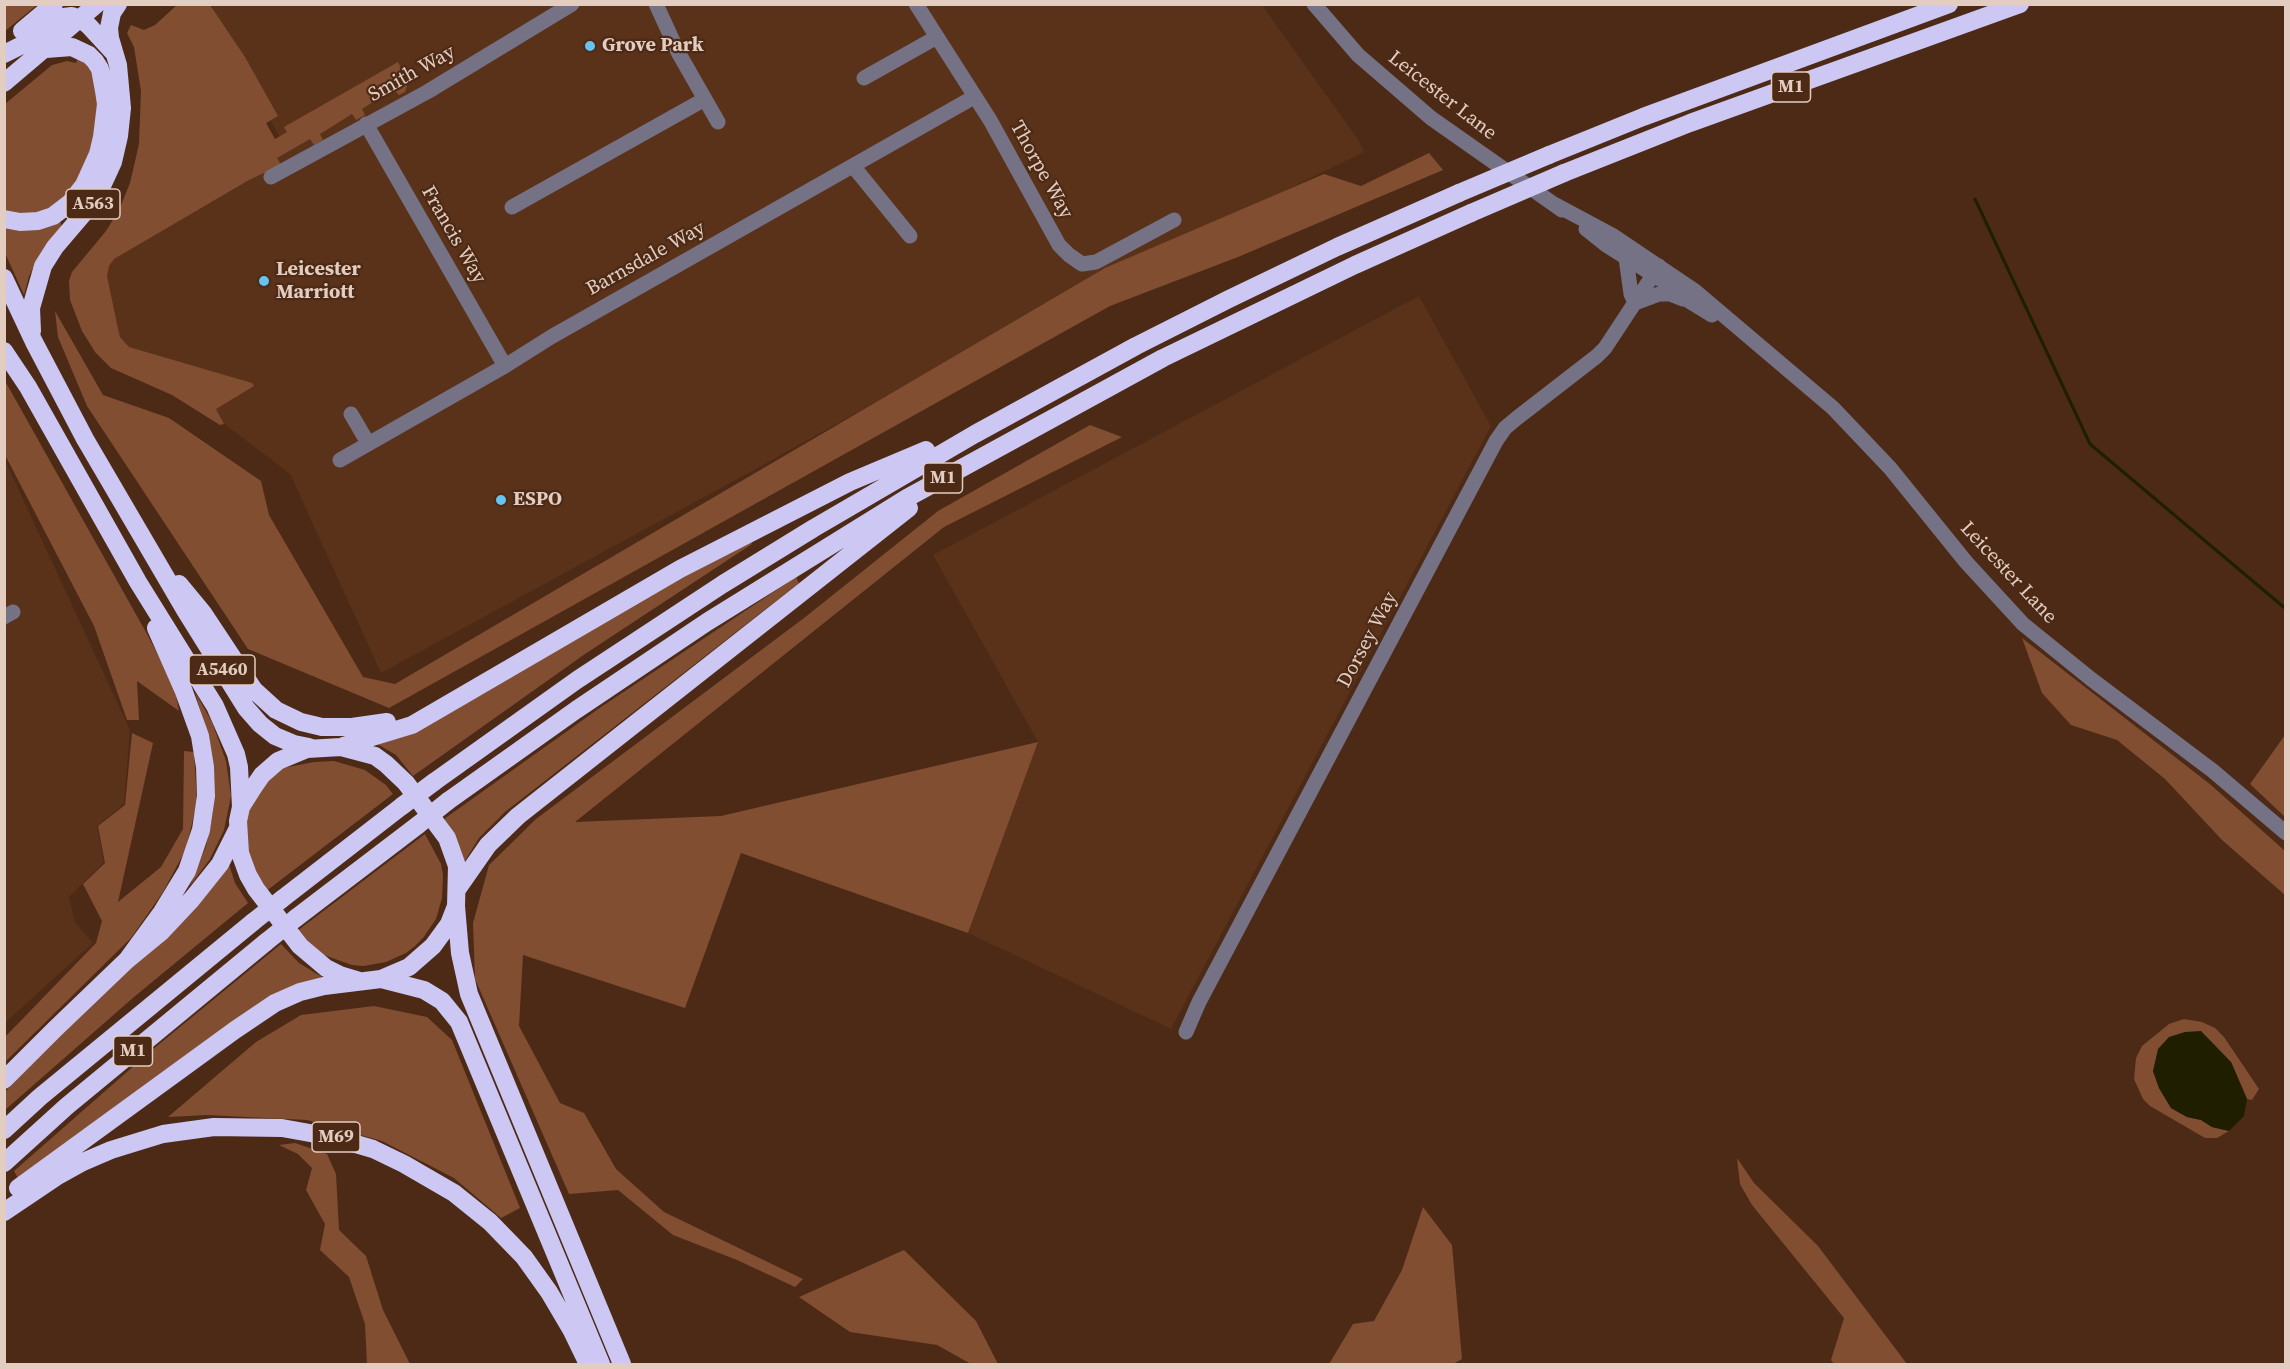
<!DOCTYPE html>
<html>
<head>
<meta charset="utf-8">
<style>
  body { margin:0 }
  #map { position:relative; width:2290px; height:1369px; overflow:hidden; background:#4c2a16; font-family:"Source Serif 4",serif }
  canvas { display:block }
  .frame { position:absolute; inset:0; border:6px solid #e3cdc1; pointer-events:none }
</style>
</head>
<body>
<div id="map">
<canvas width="2290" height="1369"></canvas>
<div class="frame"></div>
</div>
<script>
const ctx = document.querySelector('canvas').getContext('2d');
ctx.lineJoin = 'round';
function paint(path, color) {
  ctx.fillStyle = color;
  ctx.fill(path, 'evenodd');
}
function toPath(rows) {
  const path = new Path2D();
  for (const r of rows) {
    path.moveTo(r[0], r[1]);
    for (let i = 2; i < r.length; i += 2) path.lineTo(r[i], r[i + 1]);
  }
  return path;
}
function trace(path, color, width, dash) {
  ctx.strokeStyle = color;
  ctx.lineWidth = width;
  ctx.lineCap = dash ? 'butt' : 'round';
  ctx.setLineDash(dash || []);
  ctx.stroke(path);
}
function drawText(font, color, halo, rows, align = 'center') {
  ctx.font = font + ' "Source Serif 4",serif';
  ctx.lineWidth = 4.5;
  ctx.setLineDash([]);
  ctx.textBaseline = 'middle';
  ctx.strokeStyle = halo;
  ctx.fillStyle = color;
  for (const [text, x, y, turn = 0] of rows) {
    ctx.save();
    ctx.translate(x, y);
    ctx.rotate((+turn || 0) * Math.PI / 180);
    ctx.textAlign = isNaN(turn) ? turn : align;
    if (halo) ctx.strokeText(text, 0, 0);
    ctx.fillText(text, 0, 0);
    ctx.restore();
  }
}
const built = toPath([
  [214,5,1262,5,1359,141,1364,152,1040,311,763,465,381,673,290,474,214,416,121,356,101,266,285,146,209,12],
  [1419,296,1491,426,1171,1029,968,933,1038,742,933,555],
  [4,458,130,730,124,804,97,826,104,862,69,897,75,922,93,943,5,1023]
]);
const green = toPath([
  [5,4,37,4,37,5,5,31],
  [177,5,210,5,245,57,278,116,266,123,275,139,287,132,284,127,398,62,408,83,405,92,399,95,393,89,362,109,365,115,356,120,352,114,320,134,323,140,314,145,310,139,277,158,281,165,249,180,114,259,109,266,107,276,117,324,120,337,129,347,252,383,254,386,216,409,224,424,220,425,172,395,111,368,95,352,82,331,70,300,69,281,72,272,106,231,119,210,130,183,139,144,141,91,134,47,127,33,131,25,144,30,155,25],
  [78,57,83,59,95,72,100,132,72,194,37,216,5,213,5,104,52,65,67,61,76,63],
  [1429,153,1443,170,1238,257,1110,306,389,708,248,649,87,406,58,337,55,311,103,395,169,418,261,481,269,515,363,677,395,684,1105,268,1324,174,1361,186],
  [59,218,62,227,39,256,29,276,24,295,5,253,4,225],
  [4,379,147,634,174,686,179,711,137,681,139,720,127,720,94,626,5,455],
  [1090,425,1122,437,944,527,575,822,721,816,1038,742,968,933,741,853,685,1008,523,955,519,1026,560,1103,584,1113,616,1169,664,1212,803,1279,795,1287,737,1260,673,1235,618,1190,569,1194,475,979,473,923,489,865,536,819,804,618,938,511],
  [749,539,752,544,585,654,413,776,396,755,374,742],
  [796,577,799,583,505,812,479,838,463,864,444,819,601,707],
  [2022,638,2211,785,2285,851,2285,895,2222,840,2165,779,2117,740,2071,725,2042,693],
  [195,692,212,722,226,761,231,796,224,830,210,859,190,886,206,846,212,818,214,779,209,740],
  [132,733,153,743,118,902,161,867,183,829,184,751,194,752,197,802,186,849,163,892,131,938,5,1062,5,1037,96,943,102,921,83,884,105,863,98,826,125,805],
  [2285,735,2285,817,2250,784],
  [334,761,365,770,386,785,393,794,265,892,258,883,244,842,248,810,259,790,283,768,314,762],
  [425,834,441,864,443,875,442,898,436,919,423,938,415,946,406,953,386,962,364,966,352,965,321,954,297,931],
  [228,861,235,883,248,903,134,997,5,1110,5,1092],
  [281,944,299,963,322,977,19,1180,14,1171,152,1050],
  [374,1006,427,1017,452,1040,520,1208,501,1218,454,1178,382,1141,307,1120,207,1115,168,1117,256,1042,301,1015],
  [2184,1019,2202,1022,2215,1028,2224,1037,2259,1089,2252,1100,2247,1099,2231,1062,2153,1071,2159,1088,2171,1108,2187,1117,2201,1120,2212,1127,2229,1131,2217,1138,2205,1138,2150,1106,2143,1099,2134,1079,2136,1058,2142,1046,2169,1024],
  [295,1143,327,1154,336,1174,339,1230,366,1256,383,1310,410,1364,367,1364,365,1324,349,1277,320,1250,325,1224,306,1190,312,1168,298,1154,279,1145],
  [1737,1158,1754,1183,1818,1246,1907,1364,1834,1364,1831,1360,1844,1318,1752,1205,1740,1184],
  [1423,1207,1452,1245,1462,1359,1453,1364,1329,1364,1353,1324,1374,1321,1402,1270],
  [904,1250,976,1321,998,1364,971,1364,937,1345,850,1332,799,1297]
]);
const water = toPath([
  [2201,1031,2231,1062,2247,1099,2244,1116,2229,1131,2212,1127,2201,1120,2187,1117,2171,1108,2159,1088,2153,1071,2158,1049,2169,1037,2185,1032]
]);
const stream = toPath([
  [1975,199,2090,444,2286,609]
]);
const minor = toPath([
  [656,4,678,52,718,122],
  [916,4,990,120,1059,245,1069,255,1082,264,1096,262,1174,220],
  [1314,4,1358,55,1431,118,1562,210],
  [864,78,937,37],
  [366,124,505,366],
  [853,166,910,236],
  [271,177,427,92,572,4],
  [1556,205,1612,235,1695,291,1833,408,1890,468,1966,562,2023,624,2091,679,2213,771,2286,833],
  [512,207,705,99],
  [1586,229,1606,245,1674,288,1689,301,1712,315],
  [1626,258,1631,294,1635,303],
  [1635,303,1659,294,1670,294,1683,299],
  [351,414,368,443],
  [340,460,505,366,551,337,974,97],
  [4,617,13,612],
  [1186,1032,1199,1002,1496,441,1505,428,1517,418,1597,356,1605,348,1659,266]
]);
const highway = toPath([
  [22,31,54,4],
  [4,54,22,45,53,22,63,17,72,16,81,19,89,26,113,52],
  [4,83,97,4],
  [1549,155,1643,117,1949,4],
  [1564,173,1690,123,2020,4],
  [4,219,20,222,38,221,53,216,70,203,84,185,98,154,102,137,106,104,104,91,100,69,95,61,89,55,72,47,46,49],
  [4,278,34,342,85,439,185,610,246,708,260,724,275,736,294,744,309,747],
  [32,331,31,308,43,266,55,247,96,199,113,162,119,136,122,108,118,65,110,38,109,28,112,13,118,4],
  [4,351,28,387,138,582,215,706,236,754,239,767,241,807],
  [179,584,203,613,254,690,276,710,301,722,322,727,352,727,387,722],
  [343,746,412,725,680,569,850,482,926,450],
  [434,782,577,680,723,584,814,528,975,434,1136,346,1229,299,1337,247,1459,193],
  [448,801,576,710,707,622,907,498,1163,358,1355,265,1471,213],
  [458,888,488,845,518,816,909,508],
  [282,899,402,806],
  [296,918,418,825],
  [127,960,162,912,187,871,201,830,206,796,205,767,200,736,183,689,156,628],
  [381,979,424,990,442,1001,459,1022,601,1364],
  [360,981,340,975,326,968,300,946,256,889,248,875,240,853,238,821,241,807,253,788,262,775,278,761,307,749,341,747,375,756,386,764,406,783,447,838,457,866,456,906,460,953,469,994,622,1364],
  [4,1080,55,1029,127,960,161,932,192,899,220,864,237,830],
  [4,1130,40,1097,253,922],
  [4,1163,67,1106,266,942],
  [18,1188,235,1030,275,1003,300,992,324,986,381,979,409,967,433,946,449,924,456,906],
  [4,1212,56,1177,83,1162,111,1150,163,1134,214,1127,282,1128,332,1137,373,1149,404,1164,454,1193,490,1222,524,1257,549,1292,572,1331,588,1364]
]);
const highwayBridge = toPath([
  [1459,193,1549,155],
  [1471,213,1564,173],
  [402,806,434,782],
  [418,825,448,801],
  [253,922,282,899],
  [266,942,296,918]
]);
const markers = [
  [590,46,6,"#66c4ef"],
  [264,281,6,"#66c4ef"],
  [501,500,6,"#66c4ef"]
];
const shields = [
  [1791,87,39],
  [93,204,54],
  [943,478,39],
  [222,670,66],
  [133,1051,39],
  [336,1137,48]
];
const shieldNames = [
  ["M1",1791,87],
  ["A563",93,204],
  ["M1",943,478],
  ["A5460",222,670],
  ["M1",133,1051],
  ["M69",336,1137]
];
const poiNames = [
  ["Grove Park",602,46],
  ["Leicester",276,270],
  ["Marriott",276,293],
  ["ESPO",513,500]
];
const streetNames = [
  ["Smith Way",412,74,-29],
  ["Leicester Lane",1442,96,38],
  ["Thorpe Way",1041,170,61],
  ["Francis Way",453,235,60],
  ["Barnsdale Way",646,259,-29],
  ["Leicester Lane",2008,573,47],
  ["Dorsey Way",1368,640,-62]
];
paint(built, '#5a3119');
paint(green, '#814e31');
paint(water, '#1f1f00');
trace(stream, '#1f1f00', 3);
trace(minor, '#747284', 15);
trace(highway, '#ccc7f3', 18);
trace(highwayBridge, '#ccc7f3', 18);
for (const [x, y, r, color] of markers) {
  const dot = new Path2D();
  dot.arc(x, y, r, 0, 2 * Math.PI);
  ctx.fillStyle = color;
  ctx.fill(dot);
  trace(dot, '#4c2a16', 2);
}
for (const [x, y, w] of shields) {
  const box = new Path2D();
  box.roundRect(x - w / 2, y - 15, w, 30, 4.5);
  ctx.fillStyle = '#4c2a16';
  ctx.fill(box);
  trace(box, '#e3cdc1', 1.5);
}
drawText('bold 18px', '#e3cdc1', null, shieldNames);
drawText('bold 20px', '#e3cdc1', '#4c2a16', poiNames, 'left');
drawText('20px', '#e3cdc1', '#4c2a16', streetNames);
</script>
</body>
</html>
